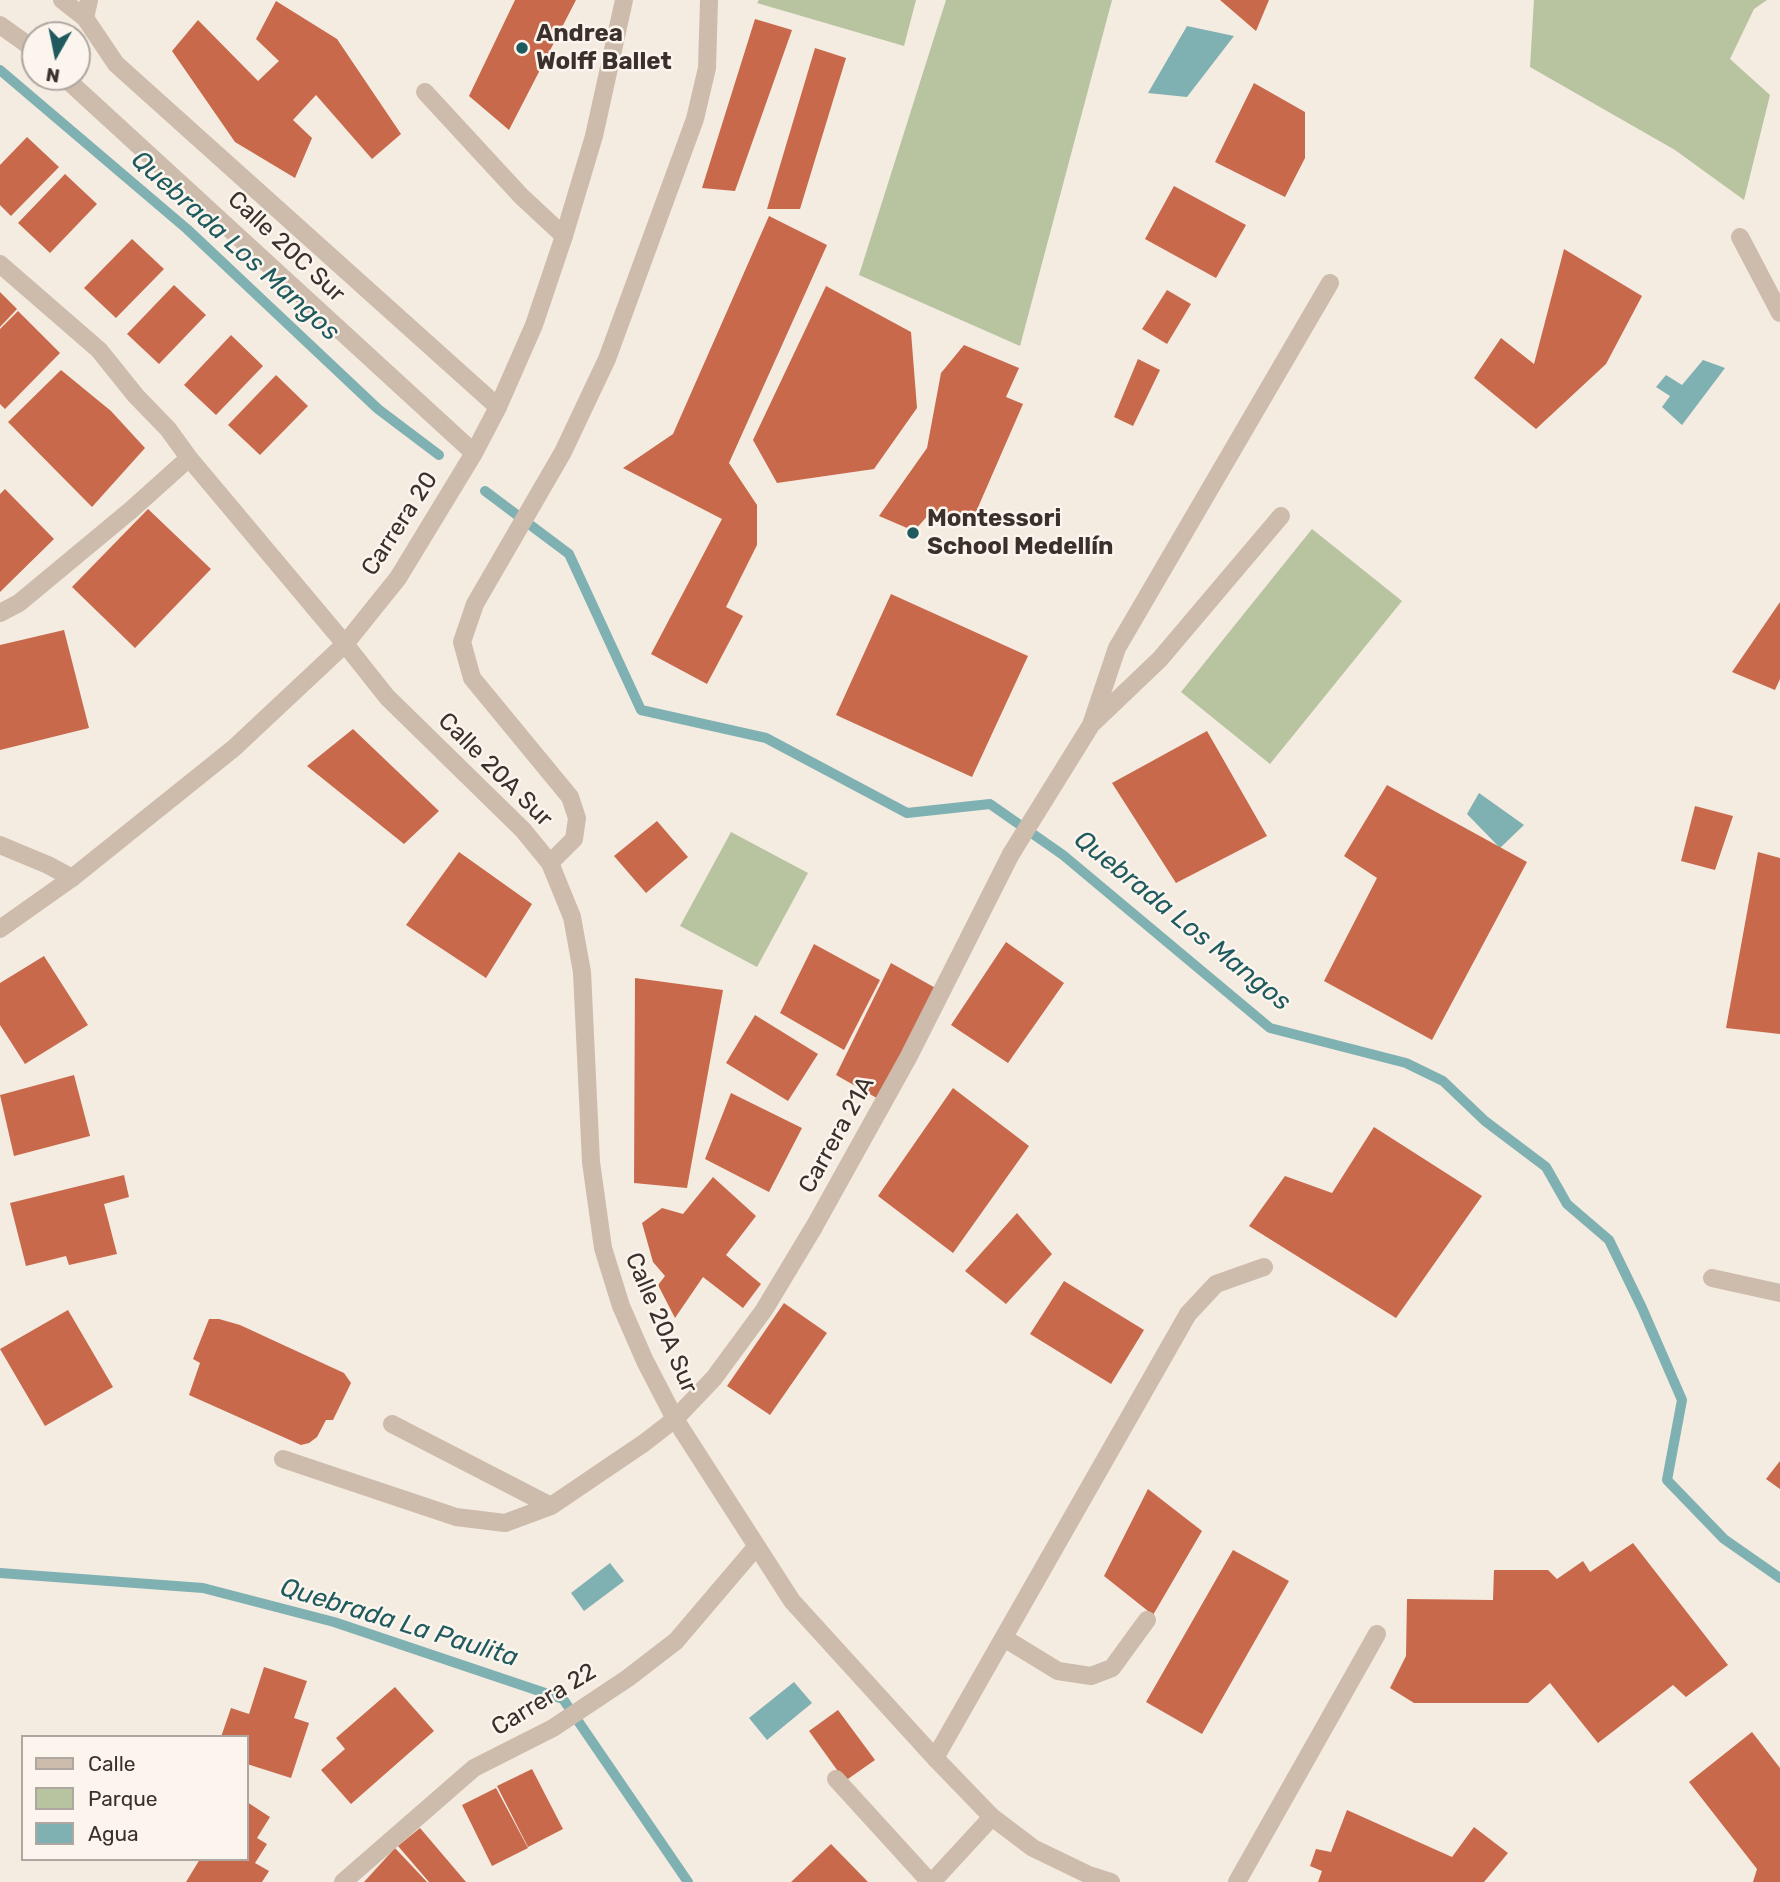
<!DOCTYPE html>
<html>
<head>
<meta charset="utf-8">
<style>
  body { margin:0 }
  #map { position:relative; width:1780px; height:1882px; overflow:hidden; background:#f4ebe1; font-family:Rubik,sans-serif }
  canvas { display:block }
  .legend { position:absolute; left:21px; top:1735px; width:228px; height:126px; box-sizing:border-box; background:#fbf5ee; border:2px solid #aea6a0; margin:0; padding:9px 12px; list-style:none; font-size:21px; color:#3b302b }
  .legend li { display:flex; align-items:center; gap:14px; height:35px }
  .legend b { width:35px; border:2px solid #aea6a0 }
  .north { position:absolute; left:21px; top:21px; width:70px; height:70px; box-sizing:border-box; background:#fbf5ee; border:2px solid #aea6a0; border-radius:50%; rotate:189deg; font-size:19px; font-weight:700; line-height:28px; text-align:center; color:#3b302b }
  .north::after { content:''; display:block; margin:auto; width:24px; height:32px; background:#1f5a5e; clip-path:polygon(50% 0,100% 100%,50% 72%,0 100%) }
</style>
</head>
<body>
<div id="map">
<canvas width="1780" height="1882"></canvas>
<ul class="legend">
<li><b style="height:9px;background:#cdbbac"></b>Calle</li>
<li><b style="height:19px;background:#b8c4a0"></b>Parque</li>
<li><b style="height:19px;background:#7fb0b2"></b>Agua</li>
</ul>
<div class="north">N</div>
</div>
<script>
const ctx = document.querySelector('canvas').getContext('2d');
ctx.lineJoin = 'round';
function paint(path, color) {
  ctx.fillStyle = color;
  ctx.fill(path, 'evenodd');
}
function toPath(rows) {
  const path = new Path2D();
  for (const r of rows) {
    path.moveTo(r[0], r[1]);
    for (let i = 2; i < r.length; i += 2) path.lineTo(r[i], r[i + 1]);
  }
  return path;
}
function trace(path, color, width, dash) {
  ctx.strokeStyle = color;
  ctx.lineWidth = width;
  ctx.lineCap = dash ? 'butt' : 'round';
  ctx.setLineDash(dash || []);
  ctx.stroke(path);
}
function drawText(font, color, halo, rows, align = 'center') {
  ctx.font = font + ' Rubik,sans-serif';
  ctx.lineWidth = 5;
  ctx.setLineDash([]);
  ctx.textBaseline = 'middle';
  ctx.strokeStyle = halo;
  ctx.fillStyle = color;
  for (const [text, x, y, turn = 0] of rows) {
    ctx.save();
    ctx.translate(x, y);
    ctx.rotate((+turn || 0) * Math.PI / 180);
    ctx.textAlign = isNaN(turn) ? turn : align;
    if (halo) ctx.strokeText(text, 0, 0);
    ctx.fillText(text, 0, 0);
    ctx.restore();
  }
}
const green = toPath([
  [759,0,916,0,904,46,757,3],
  [946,0,1112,0,1020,346,859,275],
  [1534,0,1767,0,1754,9,1730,59,1770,95,1744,200,1675,150,1530,67],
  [1312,529,1402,601,1270,764,1181,692],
  [731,832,808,873,757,967,680,926]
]);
const water = toPath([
  [1187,26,1234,36,1187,97,1148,93],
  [1703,360,1725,368,1682,425,1662,407,1670,396,1656,387,1666,375,1682,385],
  [1479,793,1524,825,1500,848,1467,814],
  [610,1563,624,1581,584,1611,571,1593],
  [794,1682,812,1703,767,1740,749,1718]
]);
const stream = toPath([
  [0,70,187,229,378,409,439,455],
  [485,491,569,554,641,710,766,738,907,813,990,804,1063,855,1270,1028,1406,1063,1443,1081,1485,1121,1546,1167,1567,1204,1609,1240,1642,1308,1682,1400,1667,1480,1724,1539,1780,1578],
  [0,1573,203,1588,334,1622,563,1699,688,1882]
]);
const building = toPath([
  [515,0,576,0,509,130,469,96],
  [1220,0,1269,0,1256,31],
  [276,1,337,39,401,134,372,159,316,95,293,120,312,138,295,178,235,142,172,51,198,20,258,81,279,61,256,39],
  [755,19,792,30,735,191,702,188],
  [815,48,846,58,800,209,767,209],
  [1254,83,1305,112,1305,158,1285,197,1215,162],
  [27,137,59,167,11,216,0,205,0,165],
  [65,174,97,204,50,253,18,223],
  [1174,186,1246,225,1216,278,1145,239],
  [769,216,827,245,729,463,757,505,757,545,726,607,743,616,707,684,651,654,722,519,623,468,673,434],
  [132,239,164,269,116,318,84,288],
  [1564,249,1642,296,1606,364,1536,429,1474,378,1501,338,1534,364],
  [174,285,206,315,159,364,127,334],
  [826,286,911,332,917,408,874,469,777,483,753,440],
  [1167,290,1191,304,1167,344,1142,329],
  [0,292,17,309,0,327],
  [18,311,60,353,5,409,0,404,0,329],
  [231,335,263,366,216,415,184,385],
  [964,345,1019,368,1006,397,1023,404,969,528,931,512,914,531,879,516,927,448,941,373],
  [1138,359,1160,370,1133,426,1114,417],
  [61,370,111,411,145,448,92,507,8,422],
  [276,375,308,406,260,455,228,425],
  [5,489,54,539,0,592,0,494],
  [148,509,211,569,135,648,72,587],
  [891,594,1028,656,972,777,836,715],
  [1780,602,1780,679,1775,690,1732,672],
  [64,630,89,728,0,750,0,645],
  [353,729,439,811,404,844,307,766],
  [1207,731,1267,836,1176,883,1112,783],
  [1387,785,1527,862,1432,1040,1324,981,1377,878,1344,856],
  [1695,806,1733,816,1715,870,1681,861],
  [657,821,688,857,646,893,614,856],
  [459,852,532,904,486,978,406,925],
  [1758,852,1780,858,1780,1034,1726,1028],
  [1006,942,1064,983,1008,1063,951,1025],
  [814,944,880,980,844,1050,780,1013],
  [44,956,88,1025,25,1064,0,1025,0,983],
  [891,963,939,990,882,1101,836,1075],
  [635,978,723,990,687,1188,634,1183],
  [755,1015,818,1054,788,1101,726,1063],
  [74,1075,90,1136,14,1156,0,1095],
  [953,1088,1029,1146,953,1253,878,1196],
  [731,1093,802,1128,769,1192,705,1159],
  [1374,1127,1482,1196,1396,1318,1249,1226,1285,1176,1332,1193],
  [124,1175,129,1197,104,1204,117,1254,69,1265,66,1256,26,1266,10,1203],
  [713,1177,756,1216,726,1255,761,1284,743,1308,703,1277,675,1318,658,1285,665,1276,653,1262,642,1223,662,1208,683,1214],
  [1017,1213,1052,1254,1006,1304,965,1271],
  [1064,1281,1144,1330,1111,1384,1030,1334],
  [784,1303,827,1333,770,1415,727,1386],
  [68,1310,113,1387,45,1426,0,1349],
  [209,1319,219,1319,240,1325,344,1373,351,1383,333,1420,326,1420,317,1437,309,1443,301,1445,189,1395,200,1363,193,1359],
  [1780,1461,1780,1489,1766,1479],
  [1148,1489,1202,1531,1153,1615,1104,1576],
  [1633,1543,1728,1665,1686,1697,1673,1685,1598,1743,1550,1683,1528,1703,1414,1703,1390,1688,1406,1656,1407,1599,1493,1600,1494,1570,1548,1570,1557,1579,1583,1561,1590,1572],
  [1233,1550,1289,1581,1202,1734,1146,1702],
  [264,1667,307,1681,294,1718,309,1723,291,1778,247,1764,247,1737,221,1737,231,1708,249,1714],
  [395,1687,434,1731,351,1804,321,1770,345,1749,336,1738],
  [838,1710,875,1760,845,1781,809,1731],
  [1752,1732,1780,1768,1780,1882,1753,1882,1757,1869,1689,1782],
  [532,1769,563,1829,528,1847,497,1786],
  [496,1788,528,1848,492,1866,462,1805],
  [247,1802,270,1817,257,1838,267,1844,255,1863,269,1871,262,1882,186,1882,200,1859,247,1859],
  [1347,1810,1452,1857,1474,1827,1508,1853,1484,1882,1318,1882,1322,1871,1310,1866,1316,1849,1331,1852],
  [420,1828,466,1882,429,1882,398,1846],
  [831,1844,868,1882,791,1882],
  [395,1848,427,1882,364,1882]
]);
const lane = toPath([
  [62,0,85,18],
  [89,0,85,18,116,64,498,407],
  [425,92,521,196,564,236],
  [0,264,99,350,136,396,168,429,189,458,345,644],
  [0,613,19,603,131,510,189,458],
  [1093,723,1160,659,1281,516],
  [0,845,48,865,72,878],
  [1011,854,1091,725,1117,648,1330,283],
  [550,863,574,839,577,818,570,797,472,678,462,642,475,604,563,452,607,359,695,119,707,68,709,0],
  [392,1424,551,1506],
  [283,1459,456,1517,505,1523,551,1506,644,1443,675,1419],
  [1004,1638,1058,1671,1091,1676,1112,1668,1147,1620],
  [836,1779,930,1882],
  [932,1882,992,1817],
  [1237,1882,1377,1634]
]);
const street = toPath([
  [0,25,35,50],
  [64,77,474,453],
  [1740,237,1780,313],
  [345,644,387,697,523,830,550,863,572,917,582,972,591,1162,603,1248,621,1306,645,1361,675,1419,792,1601,935,1758,992,1817,1033,1848,1089,1875,1111,1882],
  [0,929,72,878,234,748,345,644,398,578,474,453,498,407,534,325,564,236,594,136,624,0],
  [1712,1278,1780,1293],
  [675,1419,714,1378,764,1310,814,1227,908,1058,1011,854],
  [935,1758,1188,1314,1216,1284,1264,1267],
  [343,1882,474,1768,553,1728,628,1678,676,1641,756,1547]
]);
const markers = [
  [522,48,7,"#1f5a5e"],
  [913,533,7,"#1f5a5e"]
];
const poiNames = [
  ["Andrea",536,34],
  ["Wolff Ballet",536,62],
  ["Montessori",927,519],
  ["School Medellín",927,547]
];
const streetNames = [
  ["Calle 20C Sur",286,247,43],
  ["Carrera 20",400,524,-57],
  ["Calle 20A Sur",495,770,45],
  ["Carrera 21A",837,1135,-61],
  ["Calle 20A Sur",661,1323,67],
  ["Carrera 22",544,1700,-31]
];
const waterNames = [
  ["Quebrada Los Mangos",235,246,42],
  ["Quebrada Los Mangos",1182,921,39],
  ["Quebrada La Paulita",399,1623,17]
];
paint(green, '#b8c4a0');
paint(water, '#7fb0b2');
trace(stream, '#7fb0b2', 10);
paint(building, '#c8694b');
trace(lane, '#cdbbac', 18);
trace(street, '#cdbbac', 18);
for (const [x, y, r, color] of markers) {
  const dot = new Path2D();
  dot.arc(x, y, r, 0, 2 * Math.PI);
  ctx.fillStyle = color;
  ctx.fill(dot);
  trace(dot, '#fbf5ee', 2.5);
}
drawText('bold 24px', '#3b302b', '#fbf5ee', poiNames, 'left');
drawText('24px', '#3b302b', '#fbf5ee', streetNames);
drawText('italic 26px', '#1f5a5e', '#fbf5ee', waterNames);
</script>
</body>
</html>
